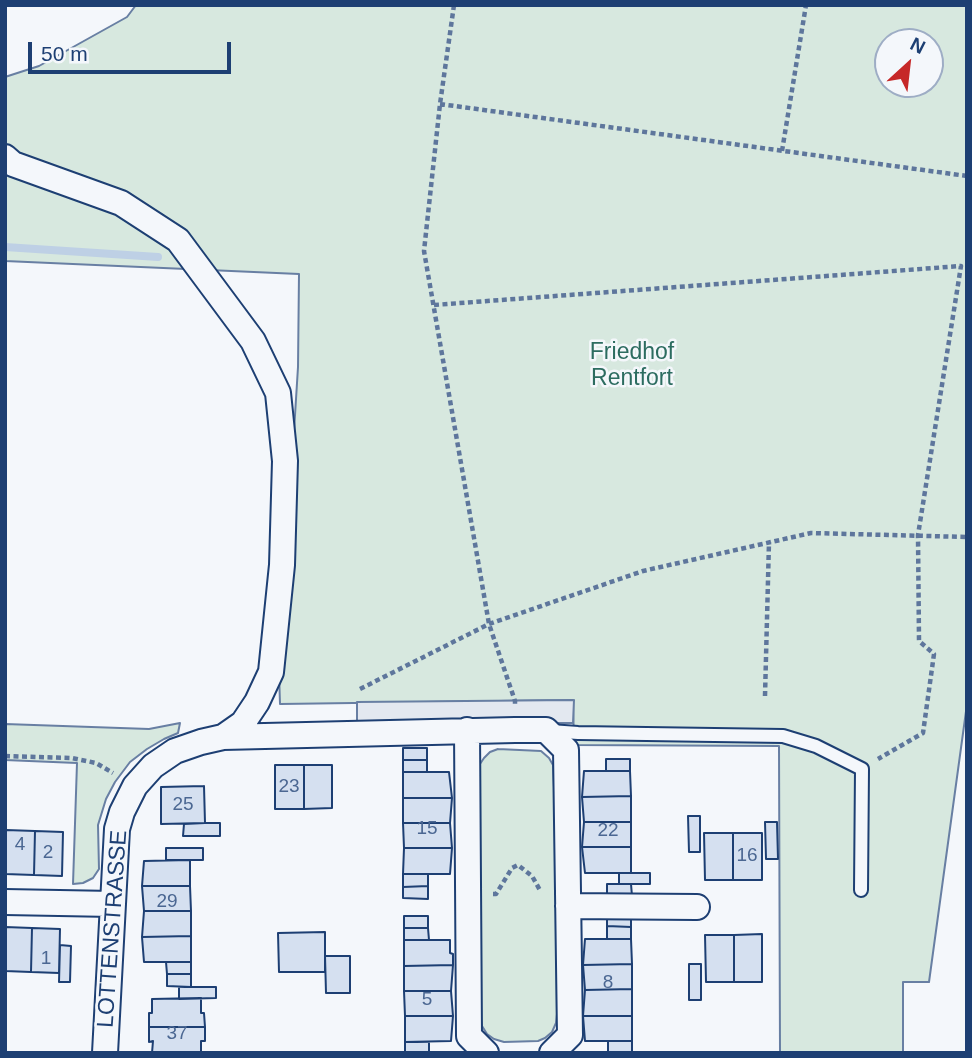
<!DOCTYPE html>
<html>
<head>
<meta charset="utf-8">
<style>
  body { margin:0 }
  #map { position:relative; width:972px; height:1058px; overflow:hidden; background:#f4f7fb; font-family:Helvetica,sans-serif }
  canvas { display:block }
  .frame { position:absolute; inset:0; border:7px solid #1d3f73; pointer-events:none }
  .north { position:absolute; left:874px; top:28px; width:70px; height:70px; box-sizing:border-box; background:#f4f7fb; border:2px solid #9eadc5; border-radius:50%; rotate:27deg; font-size:19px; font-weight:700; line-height:28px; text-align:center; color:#1d3f73 }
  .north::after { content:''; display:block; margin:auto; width:24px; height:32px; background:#c62828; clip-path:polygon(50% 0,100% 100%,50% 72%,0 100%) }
  .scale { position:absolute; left:28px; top:42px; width:203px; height:32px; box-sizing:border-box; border:4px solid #1d3f73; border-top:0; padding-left:9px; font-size:21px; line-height:24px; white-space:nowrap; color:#1d3f73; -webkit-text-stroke:5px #f4f7fb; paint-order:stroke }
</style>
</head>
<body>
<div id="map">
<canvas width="972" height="1058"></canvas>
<div class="frame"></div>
<div class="north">N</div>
<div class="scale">50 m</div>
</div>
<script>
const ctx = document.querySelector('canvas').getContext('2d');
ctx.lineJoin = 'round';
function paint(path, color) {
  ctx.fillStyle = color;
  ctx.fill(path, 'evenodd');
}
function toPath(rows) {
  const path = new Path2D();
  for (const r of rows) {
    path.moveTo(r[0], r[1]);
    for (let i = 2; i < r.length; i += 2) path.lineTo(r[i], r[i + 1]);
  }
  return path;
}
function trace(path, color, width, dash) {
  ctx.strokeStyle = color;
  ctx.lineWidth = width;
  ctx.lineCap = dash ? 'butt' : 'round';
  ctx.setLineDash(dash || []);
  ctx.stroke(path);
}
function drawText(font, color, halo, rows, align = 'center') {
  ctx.font = font + ' Helvetica,sans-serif';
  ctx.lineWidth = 5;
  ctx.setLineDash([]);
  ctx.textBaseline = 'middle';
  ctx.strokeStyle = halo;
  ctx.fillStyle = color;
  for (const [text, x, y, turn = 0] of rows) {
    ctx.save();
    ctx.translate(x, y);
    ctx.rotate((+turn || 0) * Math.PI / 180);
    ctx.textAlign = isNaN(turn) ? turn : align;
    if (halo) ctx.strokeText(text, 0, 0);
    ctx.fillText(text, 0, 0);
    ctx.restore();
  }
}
const green = toPath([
  [136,5,967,5,967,704,929,982,903,982,903,1053,780,1053,779,746,574,745,573,700,280,704,279,672,298,367,299,274,5,261,5,77,39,66,127,17,136,5],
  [888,42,930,42,930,84,888,84,888,42],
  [180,723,178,733,164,739,147,749,130,762,115,782,106,799,98,825,99,869,93,878,83,883,73,884,77,763,5,760,5,724,149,729,180,723],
  [498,749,541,751,549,758,553,765,556,832,557,1014,556,1023,552,1032,545,1038,538,1041,504,1042,494,1039,487,1034,482,1026,480,1016,480,764,484,758,490,752,498,749]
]);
const parking = toPath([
  [574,700,573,723,357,723,357,702,574,700]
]);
const stream = toPath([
  [5,247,158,257]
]);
const building = toPath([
  [403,748,427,748,427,760,403,760,403,748],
  [606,759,630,759,630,771,606,771,606,759],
  [403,760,427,760,427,772,403,772,403,760],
  [275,765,304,765,304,809,275,809,275,765],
  [304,765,332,765,332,808,304,809,304,765],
  [584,771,630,771,631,796,582,797,584,771],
  [403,772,449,772,452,798,403,798,403,772],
  [204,786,205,823,161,824,161,787,204,786],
  [631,796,631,822,584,822,582,797,631,796],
  [403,798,452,798,450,823,403,823,403,798],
  [688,816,700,816,700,852,689,852,688,816],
  [584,822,631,822,631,847,582,847,584,822],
  [765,822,777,822,778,859,766,859,765,822],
  [205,823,220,823,220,836,183,836,184,824,205,823],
  [403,823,450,823,452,848,404,848,403,823],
  [6,830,35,831,34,875,5,874,6,830],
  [35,831,63,832,62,876,34,875,35,831],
  [704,833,733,833,733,880,705,880,704,833],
  [733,833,762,833,762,880,733,880,733,833],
  [582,847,631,847,631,873,585,873,582,847],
  [166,848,203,848,203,860,166,860,166,848],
  [404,848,452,848,450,874,403,874,404,848],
  [190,860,190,886,142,886,144,861,190,860],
  [619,873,650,873,650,884,619,884,619,873],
  [403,874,428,874,428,886,403,887,403,874],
  [607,884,631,884,632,896,607,896,607,884],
  [142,886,190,886,191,911,144,911,142,886],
  [428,886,428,899,403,898,403,887,428,886],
  [144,911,191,911,191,936,142,937,144,911],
  [631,914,631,927,607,926,607,915,631,914],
  [404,916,428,916,428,928,404,928,404,916],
  [607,926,631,927,631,939,607,939,607,926],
  [5,927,32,928,31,972,5,971,5,927],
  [32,928,60,929,59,973,31,972,32,928],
  [404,928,428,928,429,940,404,940,404,928],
  [325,932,325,972,279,972,278,933,325,932],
  [762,934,762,982,734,982,734,935,762,934],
  [705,935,734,935,734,982,706,982,705,935],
  [191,936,191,962,144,962,142,937,191,936],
  [585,939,631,939,632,964,583,965,585,939],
  [404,940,450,940,450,953,453,954,453,965,404,966,404,940],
  [60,945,71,946,70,982,59,982,60,945],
  [325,956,350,956,350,993,326,993,325,956],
  [166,962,191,962,191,974,167,974,166,962],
  [632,964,632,989,585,990,583,965,632,964],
  [689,964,701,964,701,1000,689,1000,689,964],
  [453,965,451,991,404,991,404,966,453,965],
  [167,974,191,974,191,987,167,986,167,974],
  [179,987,216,987,216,998,179,999,179,987],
  [632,989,632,1016,583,1016,585,990,632,989],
  [404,991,451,991,453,1016,405,1016,404,991],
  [201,998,201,1013,204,1013,205,1027,149,1027,149,1013,152,1013,152,999,201,998],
  [405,1016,453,1016,451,1041,405,1042,405,1016],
  [583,1016,632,1016,632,1041,585,1041,583,1016],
  [149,1027,205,1027,205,1041,201,1041,201,1053,152,1053,153,1041,149,1042,149,1027],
  [608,1041,632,1041,632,1053,608,1053,608,1041],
  [405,1042,429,1042,429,1053,405,1053,405,1042]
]);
const path = toPath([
  [454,5,440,104,424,251,489,624,515,701,515,707],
  [440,104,967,176],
  [782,151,806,5],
  [434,305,961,266,918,535,919,641,934,654,923,733,878,759],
  [360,689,489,624,643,571,811,533,967,537],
  [765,696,769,542],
  [5,756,72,758,96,763,113,773],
  [493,894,496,894,512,868,518,865,532,876,541,892]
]);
const lane = toPath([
  [550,731,578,733,783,736,816,746,862,769,861,890]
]);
const street = toPath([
  [5,157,13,164,121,203,178,240,253,341,278,393,285,461,282,565,271,672,257,702,243,723,223,737],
  [467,730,469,1036,486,1053],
  [5,902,113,904],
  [568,906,697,907],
  [105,1053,117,829,122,812,135,786,153,766,175,751,201,742,223,737,515,730,546,730,566,750,570,1035,552,1053]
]);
const numberNames = [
  ["23",289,787],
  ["25",183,805],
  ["15",427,829],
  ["22",608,831],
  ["4",20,845],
  ["2",48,853],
  ["16",747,856],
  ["29",167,902],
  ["1",46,959],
  ["8",608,983],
  ["5",427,1000],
  ["37",177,1034]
];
const parkNames = [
  ["Friedhof",632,353],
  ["Rentfort",632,379]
];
const streetNames = [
  ["LOTTENSTRASSE",113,929,-86]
];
paint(green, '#d7e8df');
trace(green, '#687fa3', 2);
paint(parking, '#e3e8f0');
trace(parking, '#687fa3', 2);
trace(stream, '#bed0e5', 8);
paint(building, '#d5e0f0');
trace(building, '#1d3f73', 2);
trace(lane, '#1d3f73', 16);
trace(street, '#1d3f73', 28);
trace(path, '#5e769c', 4.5, [5, 3.5]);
trace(lane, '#f4f7fb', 12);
trace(street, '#f4f7fb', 24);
drawText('19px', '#4b6792', null, numberNames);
drawText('23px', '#2c6c60', '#f4f7fb', parkNames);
drawText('23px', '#1d3f73', '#f4f7fb', streetNames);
</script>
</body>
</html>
